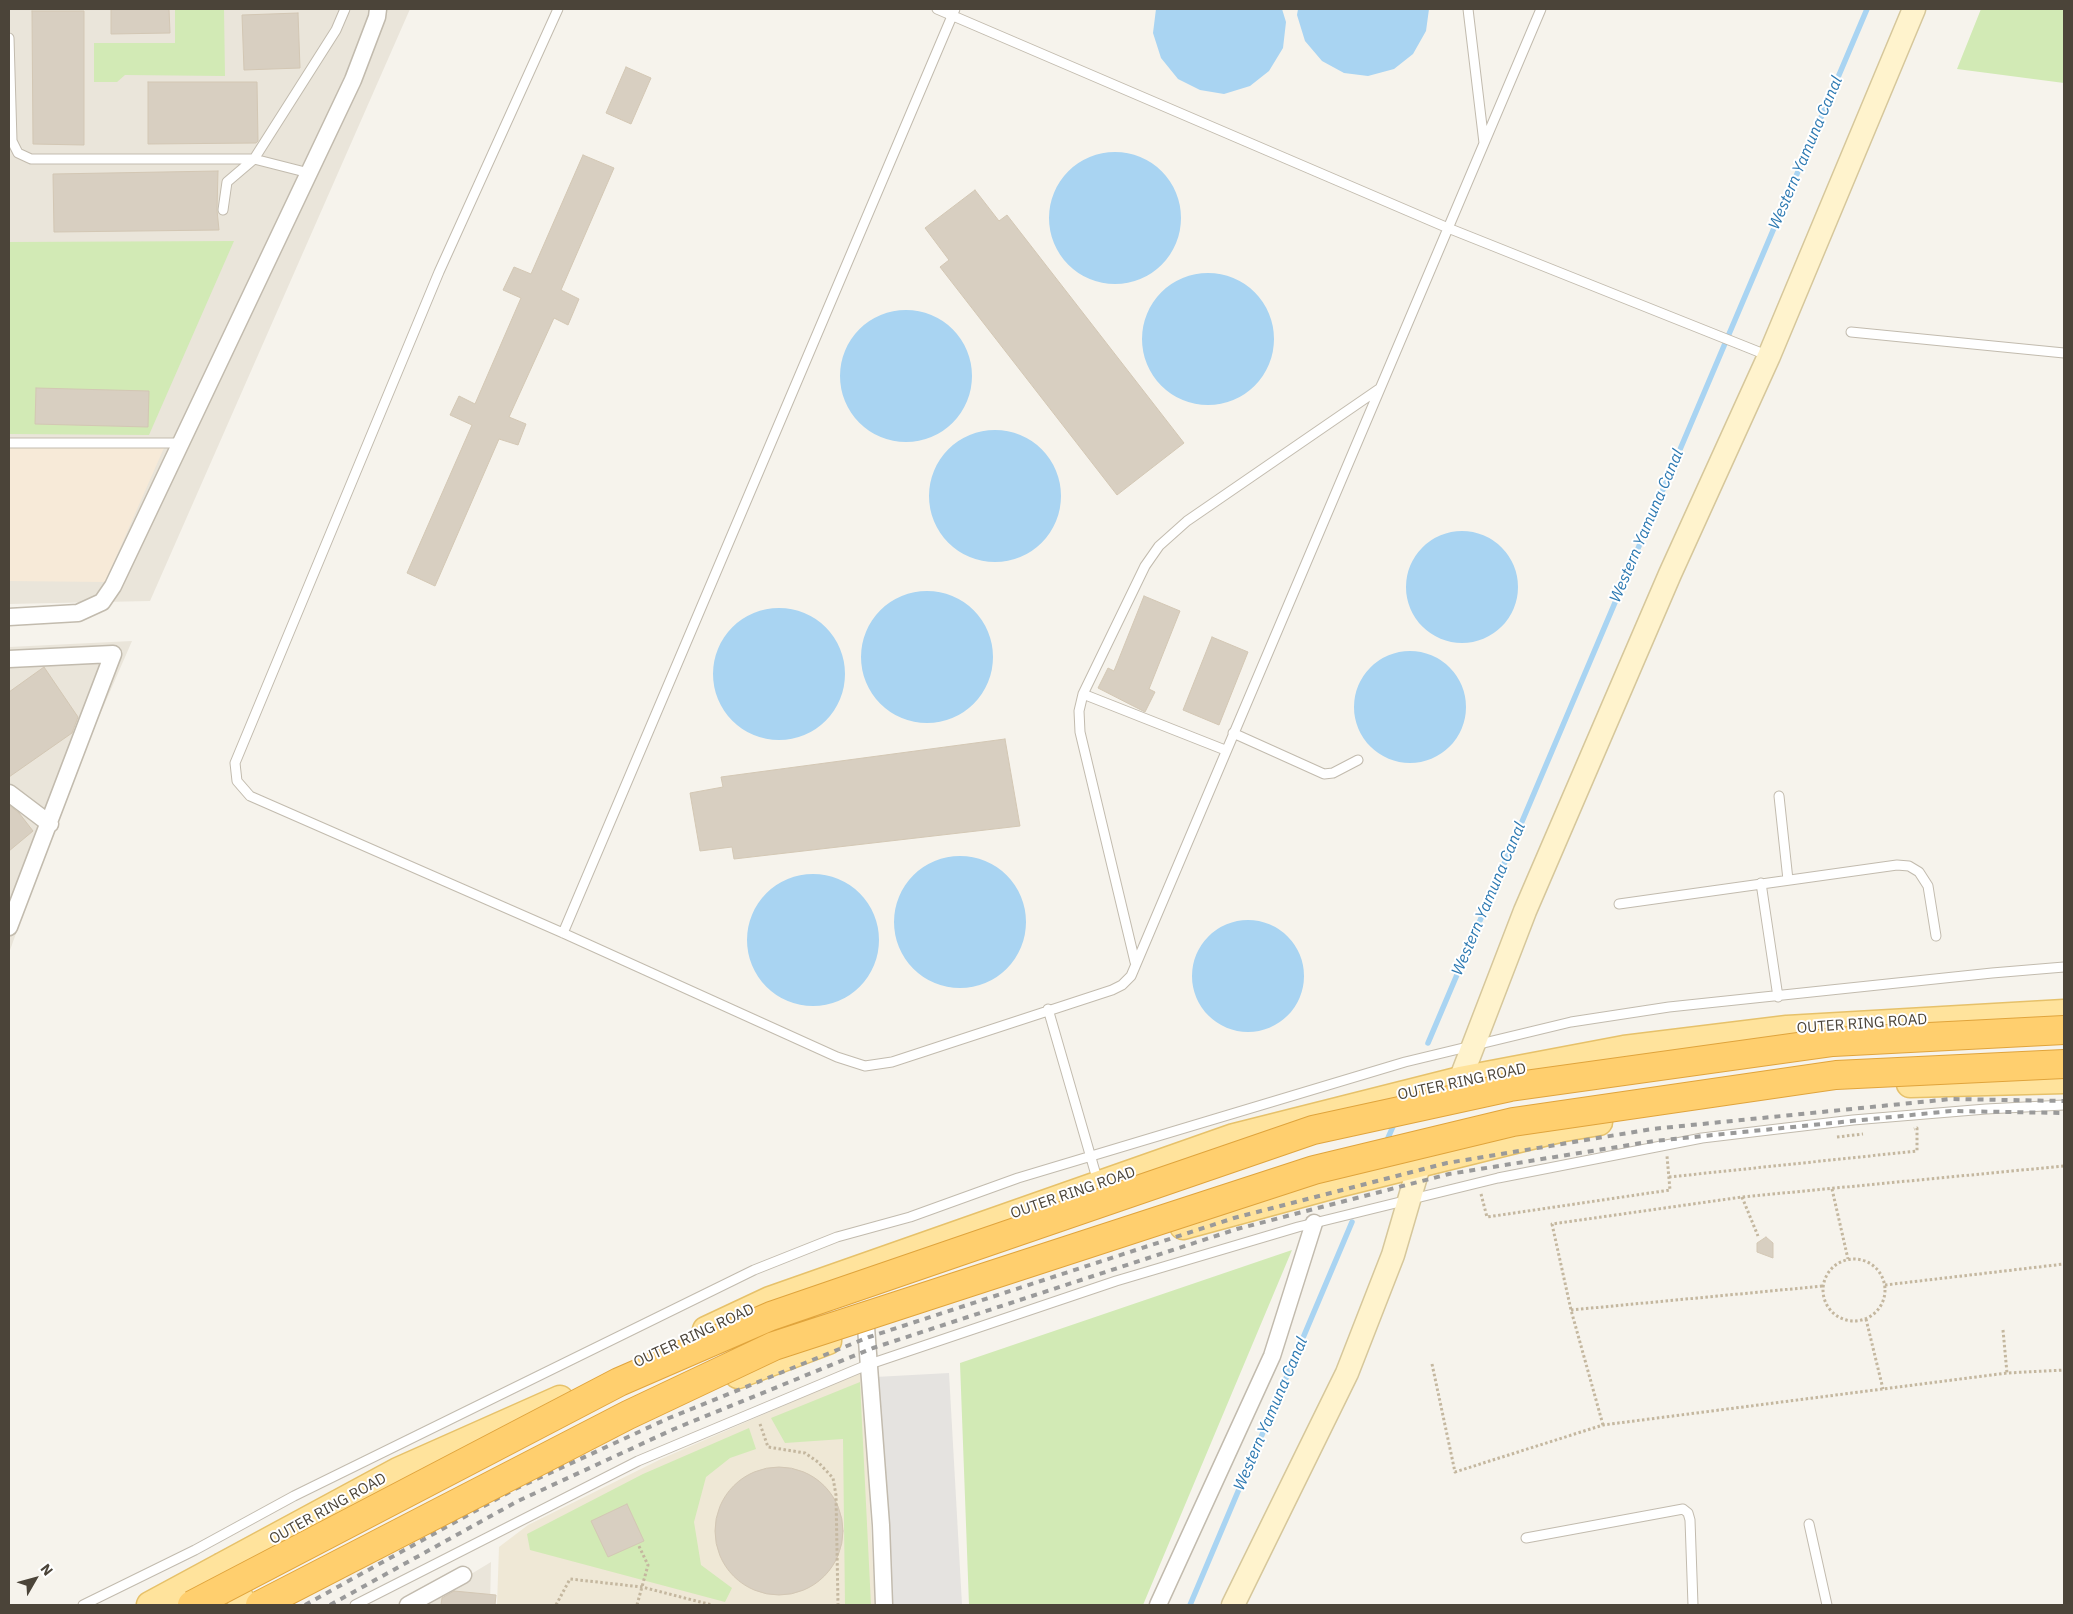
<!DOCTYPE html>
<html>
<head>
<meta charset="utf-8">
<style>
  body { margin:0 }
  #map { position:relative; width:2073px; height:1614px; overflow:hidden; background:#f6f3ec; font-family:"IBM Plex Sans",sans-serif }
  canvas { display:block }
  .frame { position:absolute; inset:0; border:10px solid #4b4439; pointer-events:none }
  .north { position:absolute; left:10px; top:1554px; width:50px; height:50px; -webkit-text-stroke:4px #fff; paint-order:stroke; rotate:52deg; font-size:14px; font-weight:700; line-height:20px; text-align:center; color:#4b4439 }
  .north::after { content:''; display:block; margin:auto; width:18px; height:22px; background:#4b4439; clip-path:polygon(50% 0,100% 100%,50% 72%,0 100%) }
</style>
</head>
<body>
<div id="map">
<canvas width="2073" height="1614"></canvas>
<div class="frame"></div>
<div class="north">N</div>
</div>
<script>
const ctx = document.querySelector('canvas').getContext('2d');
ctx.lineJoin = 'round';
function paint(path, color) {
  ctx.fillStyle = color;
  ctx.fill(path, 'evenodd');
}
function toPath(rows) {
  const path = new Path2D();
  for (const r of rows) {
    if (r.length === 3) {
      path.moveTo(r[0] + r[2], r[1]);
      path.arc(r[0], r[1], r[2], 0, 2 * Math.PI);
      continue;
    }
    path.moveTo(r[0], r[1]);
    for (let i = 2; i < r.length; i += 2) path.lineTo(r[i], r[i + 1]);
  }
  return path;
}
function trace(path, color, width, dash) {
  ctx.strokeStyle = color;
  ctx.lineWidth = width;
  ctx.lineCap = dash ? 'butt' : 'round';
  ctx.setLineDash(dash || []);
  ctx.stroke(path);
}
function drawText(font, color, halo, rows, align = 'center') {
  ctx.font = font + ' "IBM Plex Sans",sans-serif';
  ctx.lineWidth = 4;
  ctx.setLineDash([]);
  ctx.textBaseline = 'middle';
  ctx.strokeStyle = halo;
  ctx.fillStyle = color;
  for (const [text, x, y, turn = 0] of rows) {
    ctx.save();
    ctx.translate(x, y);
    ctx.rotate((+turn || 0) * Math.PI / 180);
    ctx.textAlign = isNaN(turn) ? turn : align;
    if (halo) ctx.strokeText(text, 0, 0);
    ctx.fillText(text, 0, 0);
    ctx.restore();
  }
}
const residential = toPath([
  [9,9,410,9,150,601,9,604],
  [132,641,68,788,9,953,9,647],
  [491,1562,490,1605,420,1605]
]);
const commercial = toPath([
  [9,446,164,448,105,582,9,581]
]);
const education = toPath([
  [863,1371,875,1605,497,1605,499,1547,528,1525,661,1459]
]);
const green = toPath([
  [175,9,224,9,225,76,125,75,117,82,94,82,94,43,175,43],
  [1981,9,2064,9,2064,83,1957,69],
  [234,241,149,435,9,434,9,242],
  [1292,1250,1143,1605,969,1605,960,1363],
  [860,1382,871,1605,845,1605,843,1439,785,1443,771,1418],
  [749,1428,756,1449,730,1458,706,1477,694,1522,701,1565,732,1588,725,1602,530,1550,527,1534,643,1474]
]);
const parking = toPath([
  [949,1373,962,1605,888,1605,875,1377]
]);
const water = toPath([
  [1156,9,1282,9,1286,22,1283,48,1269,71,1250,86,1224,94,1200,90,1178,79,1161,58,1153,33],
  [1298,9,1429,9,1426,31,1413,54,1394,69,1368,76,1344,73,1322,61,1305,41,1297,15],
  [1115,218,66],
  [1208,339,66],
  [906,376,66],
  [995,496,66],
  [1462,587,56],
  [927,657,66],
  [779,674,66],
  [1410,707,56],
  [960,922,66],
  [813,940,66],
  [1248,976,56]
]);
const stream = toPath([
  [1428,1043,1867,9],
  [1385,1145,1394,1124],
  [1190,1605,1352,1222]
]);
const building = toPath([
  [111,9,169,9,170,33,111,34,111,9],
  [32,11,84,11,84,145,33,144,32,11],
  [298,13,300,68,244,70,242,15,298,13],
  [626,67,651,78,631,124,606,113,626,67],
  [148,82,257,82,258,141,256,143,148,144,148,82],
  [583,155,614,168,561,290,579,299,568,325,554,318,509,417,526,424,518,445,499,439,435,586,407,573,472,425,450,415,459,396,475,404,521,298,503,290,514,267,531,274,583,155],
  [218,171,217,210,219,230,54,232,53,174,218,171],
  [975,190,999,221,1007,215,1184,443,1117,495,940,267,949,260,925,228,975,190],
  [36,388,149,391,148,427,35,424,36,388],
  [1144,596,1180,611,1149,689,1155,692,1145,712,1098,688,1108,668,1114,671,1144,596],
  [1212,637,1248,652,1219,725,1183,710,1212,637],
  [44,667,78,717,72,733,9,777,9,692,44,667],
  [1005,739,1020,826,734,859,732,847,700,851,690,793,723,787,721,777,1005,739],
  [9,805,19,813,33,831,9,851,9,805],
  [1766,1237,1773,1243,1773,1258,1757,1252,1757,1243,1766,1237],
  [779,1531,64],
  [627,1504,644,1541,608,1557,591,1521,627,1504],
  [454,1591,496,1595,495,1605,441,1605,442,1598,454,1591]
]);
const path = toPath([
  [1837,1137,1863,1134],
  [1669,1177,1917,1151,1917,1128,1914,1129],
  [1832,1189,1848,1259],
  [1481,1194,1487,1217,1670,1190,1667,1156],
  [1742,1197,1758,1236],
  [1854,1290,31],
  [1885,1285,2064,1264],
  [1571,1310,1823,1286],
  [1866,1319,1883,1389],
  [2003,1330,2007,1373],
  [1432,1364,1455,1472,1603,1425,2007,1373,2064,1370],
  [760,1424,768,1447,805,1453,818,1462,833,1478,836,1495,838,1605],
  [1603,1425,1571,1310,1552,1224,1742,1197,2064,1166],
  [556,1605,570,1579,642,1587,712,1605],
  [637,1605,648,1565,638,1544]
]);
const lane = toPath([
  [558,9,439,272,235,763,237,781,250,796,563,933,837,1057,865,1066,892,1062,1112,990,1122,985,1131,976,1541,9],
  [937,9,1448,228,1769,356],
  [1468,9,1484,143],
  [9,38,12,141,18,153,31,159,254,159,309,173],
  [223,210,227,182,254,159,336,30,345,9],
  [1851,332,2064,353],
  [9,443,181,443],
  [1083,694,1225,750],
  [1233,733,1324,774,1333,773,1358,760],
  [1779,796,1788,880],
  [1761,883,1778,997],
  [1619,904,1897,865,1909,866,1919,872,1928,886,1936,936],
  [563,933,955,9],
  [1135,962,1080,732,1079,711,1083,694,1145,566,1159,546,1187,521,1379,389],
  [1048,1009,1098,1182],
  [1809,1524,1827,1605],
  [1526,1538,1683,1509,1688,1513,1690,1520,1693,1605],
  [83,1605,195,1550,294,1496,754,1270,837,1237,910,1217,1018,1178,1405,1062,1571,1022,1669,1007,1992,973,2064,967],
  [355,1605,638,1461,867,1365,1116,1281,1298,1227,1498,1178,1702,1138,1853,1120,1986,1109,2064,1105]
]);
const street = toPath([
  [9,617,78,613,102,602,113,586,353,80,377,17,378,9],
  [9,659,113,654,9,927],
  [9,793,50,824],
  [866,1327,881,1525,884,1605],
  [408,1605,463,1575],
  [1158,1605,1272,1356,1314,1223]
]);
const secondary = toPath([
  [1460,1080,1525,911,1670,574,1769,356,1914,9],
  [1233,1605,1347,1373,1393,1255,1419,1166]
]);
const primary = toPath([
  [1910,1084,2064,1080],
  [1183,1226,1338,1184,1564,1128,1599,1122],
  [706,1330,770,1300,1234,1137,1460,1080,1624,1049,1787,1029,2064,1013],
  [738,1375,828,1341],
  [222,1566,244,1605],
  [150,1605,398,1471,560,1399]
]);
const rail = toPath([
  [305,1605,513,1490,669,1418,869,1337,1234,1218,1447,1163,1652,1129,1951,1099,2064,1101],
  [330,1605,518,1501,674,1429,873,1348,1237,1229,1449,1174,1654,1141,1951,1111,2064,1113]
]);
const highwayBridge = toPath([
  [192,1605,619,1382,771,1316,1313,1130,1510,1087,1833,1042,2064,1030],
  [260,1605,628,1415,774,1346,1314,1170,1513,1122,1836,1075,2064,1064]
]);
const streetNames = [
  ["OUTER RING ROAD",1862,1024,-4],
  ["OUTER RING ROAD",1462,1082,-12],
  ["OUTER RING ROAD",1073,1193,-19],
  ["OUTER RING ROAD",694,1336,-25],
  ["OUTER RING ROAD",328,1509,-29]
];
const waterNames = [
  ["Western Yamuna Canal",1806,153,-67],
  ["Western Yamuna Canal",1647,526,-67],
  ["Western Yamuna Canal",1489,899,-67],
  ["Western Yamuna Canal",1271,1414,-67]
];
paint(residential, '#eae5da');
paint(commercial, '#f7ead8');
paint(education, '#efe8d6');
paint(green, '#d2eab5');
paint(parking, '#e5e3e0');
paint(water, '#a9d4f2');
trace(stream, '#a9d4f2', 5.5);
paint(building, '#d8cfc1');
trace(building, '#d3c7b4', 1);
trace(lane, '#c2bbae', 11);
trace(street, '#c2bbae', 19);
trace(secondary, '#d6c79b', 25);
trace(primary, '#e6c16a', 29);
trace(path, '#c4b79f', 3, [2.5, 2.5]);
trace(lane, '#fff', 9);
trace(street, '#fff', 16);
trace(secondary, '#fff3cd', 22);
trace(primary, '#ffe39c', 26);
trace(rail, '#9a9a9a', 4, [6, 6]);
trace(highwayBridge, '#e0a43c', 30, []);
trace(highwayBridge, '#ffcf6e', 28);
drawText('15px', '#4b4439', '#fff', streetNames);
drawText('italic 16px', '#2e7ab2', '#fff', waterNames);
</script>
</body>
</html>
